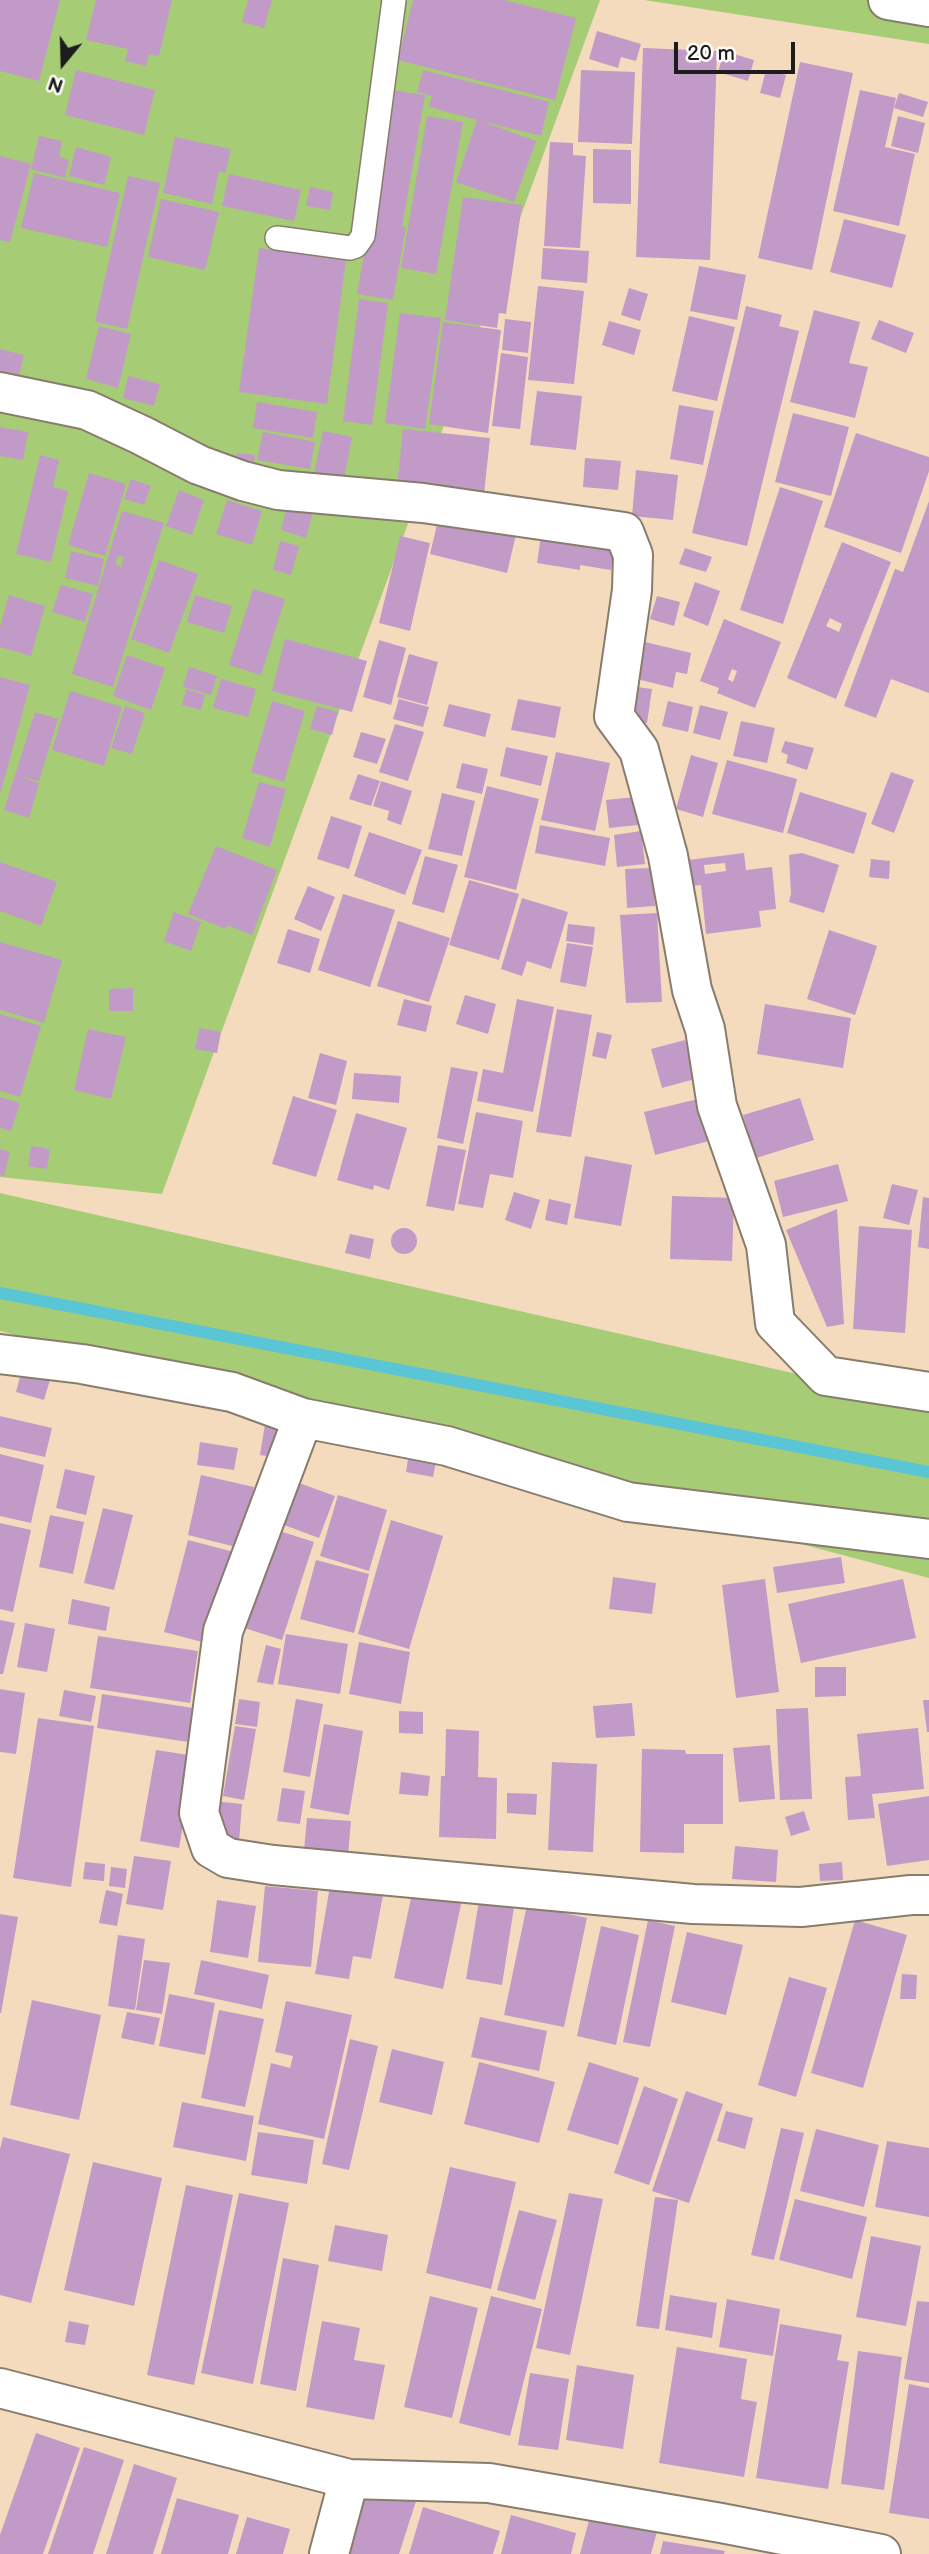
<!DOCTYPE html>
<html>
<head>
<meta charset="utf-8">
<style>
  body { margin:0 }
  #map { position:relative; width:929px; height:2554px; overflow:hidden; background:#f4dbbe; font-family:"Balsamiq Sans",sans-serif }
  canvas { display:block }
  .north { position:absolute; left:28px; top:28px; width:70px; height:70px; -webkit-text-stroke:5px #fdfcf7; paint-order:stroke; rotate:199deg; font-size:19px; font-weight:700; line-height:28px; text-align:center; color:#1c1c1c }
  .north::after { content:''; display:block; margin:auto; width:24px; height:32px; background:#1c1c1c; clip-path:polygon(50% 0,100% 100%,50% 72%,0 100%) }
  .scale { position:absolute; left:674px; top:42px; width:121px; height:32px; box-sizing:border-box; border:4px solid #1c1c1c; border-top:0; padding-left:9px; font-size:21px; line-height:24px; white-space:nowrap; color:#1c1c1c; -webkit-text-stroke:5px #fdfcf7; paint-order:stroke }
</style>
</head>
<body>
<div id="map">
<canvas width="929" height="2554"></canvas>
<div class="north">N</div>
<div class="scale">20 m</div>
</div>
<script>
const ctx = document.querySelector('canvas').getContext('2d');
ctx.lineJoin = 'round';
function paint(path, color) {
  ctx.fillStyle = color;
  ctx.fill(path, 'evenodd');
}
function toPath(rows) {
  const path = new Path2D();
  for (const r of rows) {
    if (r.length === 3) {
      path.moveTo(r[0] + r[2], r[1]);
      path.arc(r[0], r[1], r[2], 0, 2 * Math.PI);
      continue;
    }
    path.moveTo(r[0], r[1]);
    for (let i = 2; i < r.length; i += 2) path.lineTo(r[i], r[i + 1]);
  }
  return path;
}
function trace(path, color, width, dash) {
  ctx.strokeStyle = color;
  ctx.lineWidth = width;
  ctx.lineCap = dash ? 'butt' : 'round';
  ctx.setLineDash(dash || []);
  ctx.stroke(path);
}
const green = toPath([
  [0,0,600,0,162,1194,0,1177],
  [644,0,929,0,929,44],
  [0,1193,929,1404,929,1578,0,1331]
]);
const stream = toPath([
  [0,1293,929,1472]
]);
const building = toPath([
  [0,0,60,0,39,81,0,71],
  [96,0,172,0,159,56,149,54,146,66,125,61,128,49,86,40],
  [248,0,272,0,264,28,242,22],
  [413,0,504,0,576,18,555,100,398,60],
  [597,31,641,44,636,61,621,57,618,68,589,59],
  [643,48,717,51,710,260,636,257],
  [724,51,754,60,748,81,718,72],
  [800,62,853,73,812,270,758,258],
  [76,70,155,90,144,135,65,115],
  [423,70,549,102,541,136,481,121,536,141,514,202,456,182,477,120,429,107,432,96,417,92],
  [581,70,635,72,632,144,578,142],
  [766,70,786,75,780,98,760,93],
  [392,90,425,95,402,227,406,227,393,300,357,294],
  [860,90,896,98,885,147,915,154,899,226,833,211],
  [899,93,928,102,923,117,894,108],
  [427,116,463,122,436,274,401,268],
  [898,116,925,123,918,153,891,146],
  [39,136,62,141,59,157,69,160,65,178,31,169],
  [175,137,231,149,225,173,219,171,212,204,163,193],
  [550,142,573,143,573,155,586,156,580,248,544,246],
  [76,147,111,157,104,185,69,176],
  [593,149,631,150,631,204,593,203],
  [0,156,31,164,10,242,0,240],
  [34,173,120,193,107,247,21,228],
  [229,174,301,190,294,221,222,206],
  [128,176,160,183,127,329,95,322],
  [310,187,333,192,330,210,306,206],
  [463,197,522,205,506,314,499,313,497,328,445,320],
  [161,199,219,212,205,270,148,257],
  [844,219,906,235,892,288,830,272],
  [259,248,346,259,327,404,239,392],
  [543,248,589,251,587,283,541,279],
  [699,266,746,275,737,320,690,311],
  [538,286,584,291,574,384,528,380],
  [629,288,648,294,640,321,621,315],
  [359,299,388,303,372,425,343,421],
  [746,306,782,315,779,326,799,331,747,546,692,533],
  [814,310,860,322,849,363,868,367,855,418,790,402],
  [400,313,441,318,425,429,385,423],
  [689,316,735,327,717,401,672,391],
  [505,319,531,322,528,353,502,350],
  [879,320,914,333,906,353,871,339],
  [609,321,641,330,634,355,602,345],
  [443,322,501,330,488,433,429,424],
  [99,326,131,334,118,388,86,379],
  [0,349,24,355,17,383,0,378],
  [501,353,528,357,520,429,492,426],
  [128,376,160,384,154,406,123,398],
  [537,391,582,396,576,450,530,445],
  [257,402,317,412,313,438,253,428],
  [679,405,714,411,703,465,670,459],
  [793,413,849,427,831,496,775,482],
  [0,427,28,432,23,460,0,456],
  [403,429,490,438,484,494,397,485],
  [323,431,352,437,343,484,313,478],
  [263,432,315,442,310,469,257,460],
  [856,433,929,457,929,471,901,553,824,527],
  [237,453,255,455,253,470,235,466],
  [40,455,59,460,53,487,68,491,51,562,16,554],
  [585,458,621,461,618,490,583,487],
  [636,470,678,475,673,520,632,516],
  [89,473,126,484,105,556,68,545],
  [131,479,151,486,144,505,124,499],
  [780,487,823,501,783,624,740,610],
  [179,490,204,500,192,535,166,526],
  [227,500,262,511,252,545,216,534],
  [929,501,929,693,891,679,876,718,844,706,895,569,903,572],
  [288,504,313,511,306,538,281,530],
  [441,508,518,526,507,573,430,554],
  [122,511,164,523,113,687,72,674],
  [118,556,124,557,121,567,116,565],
  [542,529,615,541,611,570,580,565,580,570,537,563],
  [400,536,430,543,410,631,379,623],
  [280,541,299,546,291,575,273,570],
  [842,542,891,562,836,699,787,678],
  [830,618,842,624,839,632,826,626],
  [685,548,712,557,706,572,679,564],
  [71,551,104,559,98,586,65,578],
  [159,560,198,574,169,653,131,639],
  [695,582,720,591,708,626,683,616],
  [61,585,93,594,85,622,52,612],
  [253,589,285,599,261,675,229,665],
  [9,595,45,606,31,656,0,647,0,627],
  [195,595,232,606,224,633,187,622],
  [657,596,680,602,674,626,650,619],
  [724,619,781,642,755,708,717,693,719,688,700,681],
  [732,669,737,671,733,682,728,679],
  [285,639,367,661,352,712,272,691],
  [379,640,406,648,391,705,363,697],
  [645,642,691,653,687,674,676,672,673,688,637,679],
  [409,654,438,662,427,705,397,697],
  [127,655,165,668,151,710,113,696],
  [189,667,217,676,211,695,183,687],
  [0,677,30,685,1,791,0,791],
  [221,679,256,689,248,717,213,708],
  [629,686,652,689,647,723,624,720],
  [186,689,205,695,201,710,182,705],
  [70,691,122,707,104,766,52,750],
  [399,699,429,707,423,727,393,719],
  [518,699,561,707,555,738,511,730],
  [272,701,305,711,284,782,251,772],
  [668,701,693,707,688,732,662,726],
  [449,704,491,714,485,737,443,726],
  [700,705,728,712,720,740,693,733],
  [125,706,145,713,132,754,111,748],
  [317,706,338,712,332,735,310,729],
  [35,712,58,719,39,781,21,777,39,783,29,818,4,810],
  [741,721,775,728,767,763,733,756],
  [395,724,424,732,408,781,379,772],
  [361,732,386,739,377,764,353,757],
  [785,741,814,748,807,770,786,763,788,755,781,752],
  [506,747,548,756,541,786,500,776],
  [556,752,610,763,595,831,541,820],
  [691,755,718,763,703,817,676,809],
  [727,760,797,779,783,833,712,814],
  [462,763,488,769,482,794,456,788],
  [891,772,914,780,894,833,871,824],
  [358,774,380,781,371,806,349,799],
  [381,781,412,791,401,825,387,820,389,811,373,806],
  [259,782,286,789,270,847,242,838],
  [487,786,539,799,516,890,464,877],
  [800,792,867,813,854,854,787,833],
  [442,793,475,801,462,856,428,849],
  [635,797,638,825,609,828,606,800],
  [331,816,362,826,349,869,317,859],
  [540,825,610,838,605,866,535,853],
  [641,831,645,864,617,867,614,835],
  [369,832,422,850,405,895,354,876],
  [216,846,277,870,252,935,227,925,226,929,188,914],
  [744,853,746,870,772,867,776,909,759,911,761,927,706,934,701,885,691,886,688,860],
  [725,863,726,871,705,874,704,865],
  [802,853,839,865,824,913,789,902,791,894,789,855],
  [425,856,458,865,444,913,412,904],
  [871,859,890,861,889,879,869,877],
  [0,862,57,882,41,926,0,911],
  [652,868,655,906,627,908,625,869],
  [469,880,519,894,499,960,449,945],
  [308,886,335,897,321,931,294,919],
  [343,894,395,910,370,987,318,970],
  [522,898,568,912,551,969,527,961,522,976,501,969],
  [174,912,201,922,191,951,164,941],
  [657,913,662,1002,626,1003,620,915],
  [398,921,450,938,429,1002,377,986],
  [568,924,595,927,593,945,566,941],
  [288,929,320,939,310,973,277,963],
  [829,930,877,946,855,1015,807,999],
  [0,942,62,960,44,1023,0,1010],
  [567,943,593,947,586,987,560,982],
  [133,988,133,1011,109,1011,109,989],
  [465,995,496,1004,488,1034,456,1024],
  [404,999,432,1006,426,1032,397,1025],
  [517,999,554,1007,533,1112,477,1101,483,1069,503,1073],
  [765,1004,851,1018,843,1068,757,1054],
  [557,1009,592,1015,571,1137,536,1132],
  [0,1014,41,1026,20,1097,0,1091],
  [199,1028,221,1032,217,1053,195,1049],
  [88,1029,126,1037,111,1099,74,1090],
  [597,1032,612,1035,606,1059,592,1056],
  [685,1040,695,1079,662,1088,651,1049],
  [320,1053,347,1061,336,1105,308,1098],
  [451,1067,478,1072,463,1144,437,1138],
  [354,1073,401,1076,399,1103,352,1099],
  [293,1096,337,1110,316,1177,272,1164],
  [0,1097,20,1103,11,1131,0,1128],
  [702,1098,713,1140,655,1155,644,1112],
  [800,1098,814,1140,756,1158,743,1115],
  [476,1112,523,1121,513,1178,490,1174,483,1208,458,1204],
  [356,1113,407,1128,389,1190,374,1185,373,1190,337,1180],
  [438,1145,466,1150,454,1211,426,1206],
  [31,1146,50,1149,47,1169,28,1166],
  [0,1149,10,1152,4,1176,0,1175],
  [585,1156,632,1165,621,1226,574,1218],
  [838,1164,848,1201,783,1217,774,1181],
  [892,1184,918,1190,909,1225,883,1218],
  [514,1192,540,1200,531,1229,505,1220],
  [672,1196,734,1198,732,1261,670,1259],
  [923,1197,929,1198,929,1249,918,1247],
  [549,1199,571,1204,567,1225,545,1220],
  [837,1209,844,1324,827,1327,786,1230],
  [859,1226,912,1230,905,1333,853,1329],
  [404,1241,13],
  [350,1234,374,1239,370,1259,345,1253],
  [23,1365,52,1373,44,1400,16,1392],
  [0,1416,52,1428,45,1457,0,1447],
  [266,1418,287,1421,282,1458,260,1455],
  [200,1442,238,1448,234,1470,197,1465],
  [410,1446,438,1451,433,1477,406,1472],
  [0,1454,44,1465,31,1523,0,1516],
  [65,1469,95,1476,86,1515,56,1508],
  [201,1475,254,1487,240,1548,188,1535],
  [299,1483,335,1496,319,1538,284,1525],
  [338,1495,387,1510,369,1571,320,1556],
  [103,1508,133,1515,114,1590,84,1583],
  [50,1515,84,1522,73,1574,39,1567],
  [391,1520,443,1536,409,1649,358,1634],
  [0,1523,31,1530,13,1612,0,1609],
  [267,1527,314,1542,282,1640,235,1625],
  [188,1540,234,1552,210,1644,164,1632],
  [841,1557,845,1583,777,1593,773,1567],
  [316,1560,369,1574,354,1633,300,1619],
  [613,1577,656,1583,652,1614,609,1609],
  [765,1579,779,1692,736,1698,722,1585],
  [903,1579,916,1638,801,1663,788,1604],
  [72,1599,110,1607,106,1631,68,1624],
  [0,1620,15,1623,3,1674,0,1674],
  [25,1623,55,1629,47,1672,17,1667],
  [286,1634,348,1644,340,1694,278,1684],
  [98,1636,198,1651,190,1703,90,1688],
  [359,1642,410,1652,401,1704,349,1694],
  [266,1645,281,1649,273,1685,257,1682],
  [815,1667,846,1667,846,1696,815,1697],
  [0,1689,25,1693,16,1754,0,1752],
  [64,1690,96,1696,91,1722,59,1716],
  [102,1694,193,1708,188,1742,97,1728],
  [239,1699,260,1702,257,1727,235,1724],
  [296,1699,323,1704,310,1777,283,1772],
  [923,1700,929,1700,929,1732,927,1732],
  [632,1703,635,1736,596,1738,593,1706],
  [808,1708,812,1799,780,1800,776,1709],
  [399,1711,423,1712,423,1734,399,1733],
  [38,1718,94,1726,71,1887,13,1878],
  [324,1724,363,1731,349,1815,310,1808],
  [235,1726,256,1729,244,1800,223,1796],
  [918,1728,924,1789,872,1794,875,1818,848,1820,845,1777,861,1776,857,1734],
  [446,1729,479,1731,478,1777,497,1778,496,1839,439,1837,441,1776,445,1776],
  [770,1745,775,1799,739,1802,733,1748],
  [642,1749,685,1750,686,1754,723,1754,723,1824,684,1824,684,1853,640,1852],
  [156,1750,195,1756,179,1848,140,1841],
  [552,1762,597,1764,593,1852,548,1850],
  [401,1772,430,1776,428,1796,399,1794],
  [282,1788,305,1791,300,1824,277,1821],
  [507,1793,537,1794,536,1815,507,1813],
  [929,1796,929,1860,887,1866,878,1804],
  [213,1801,242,1804,239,1842,209,1840],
  [804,1811,810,1830,791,1836,785,1817],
  [307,1818,351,1821,348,1855,304,1851],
  [735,1846,778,1850,776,1882,732,1879],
  [134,1856,171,1861,163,1910,126,1904],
  [85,1862,105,1864,104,1881,83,1879],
  [842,1862,843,1880,820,1881,819,1864],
  [111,1867,127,1869,125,1888,109,1886],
  [414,1884,463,1895,443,1989,394,1978],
  [265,1886,318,1891,311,1967,258,1962],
  [330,1886,383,1895,371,1959,353,1956,349,1979,315,1974],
  [106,1890,123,1894,117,1926,99,1923],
  [217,1900,256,1906,248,1958,210,1952],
  [479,1901,514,1907,502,1985,466,1979],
  [527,1905,587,1918,564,2027,504,2015],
  [0,1914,18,1917,1,2013,0,2013],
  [648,1920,675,1926,650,2047,623,2042],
  [855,1920,907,1935,863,2088,811,2073],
  [601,1926,639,1935,616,2045,577,2036],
  [687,1932,743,1945,726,2015,671,2002],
  [118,1935,145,1939,135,2010,108,2006],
  [144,1960,170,1963,162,2014,136,2010],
  [201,1960,269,1975,262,2009,194,1994],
  [902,1974,917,1975,916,1999,900,1999],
  [789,1977,827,1988,796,2097,758,2085],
  [169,1994,215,2003,205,2055,159,2046],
  [32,2000,101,2015,79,2120,10,2105],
  [286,2001,352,2015,324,2139,258,2124,271,2063,290,2068,293,2056,275,2052],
  [219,2010,264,2019,245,2107,201,2098],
  [127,2012,160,2018,154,2045,121,2038],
  [480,2017,547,2031,539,2071,471,2057],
  [350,2039,378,2046,349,2170,322,2164],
  [392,2049,444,2062,432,2115,379,2102],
  [479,2062,555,2082,539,2143,464,2124],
  [589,2062,639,2078,618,2145,567,2130],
  [644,2086,678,2099,649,2185,614,2173],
  [686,2091,723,2104,689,2203,652,2191],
  [182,2102,254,2116,246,2161,173,2147],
  [726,2111,753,2118,745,2149,717,2141],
  [781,2128,804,2133,774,2260,751,2255],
  [816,2129,879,2145,864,2207,800,2191],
  [258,2132,314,2140,307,2184,251,2175],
  [3,2137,70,2154,31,2303,0,2295,0,2149],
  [887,2141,929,2148,929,2217,875,2207],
  [93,2162,162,2178,134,2306,64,2290],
  [450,2167,516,2182,491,2289,426,2273],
  [186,2185,233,2195,194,2385,147,2375],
  [239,2193,289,2203,253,2384,201,2373],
  [569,2193,603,2199,570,2355,536,2348],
  [655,2197,678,2200,659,2329,636,2326],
  [795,2199,867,2217,852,2279,779,2260],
  [519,2210,557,2220,535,2300,497,2290],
  [335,2225,388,2235,382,2271,328,2261],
  [871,2236,921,2246,906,2326,856,2317],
  [283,2258,319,2265,296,2391,260,2384],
  [670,2295,717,2303,712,2338,665,2330],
  [430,2296,478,2308,452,2418,404,2407],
  [491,2296,542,2309,510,2436,459,2423],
  [727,2299,780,2309,773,2356,719,2347],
  [917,2301,929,2302,929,2383,904,2379],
  [69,2321,89,2325,85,2345,65,2342],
  [322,2321,360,2328,354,2360,385,2365,374,2420,306,2407],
  [780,2324,842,2335,837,2360,849,2362,828,2489,756,2478],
  [677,2347,747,2359,741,2399,757,2402,744,2477,659,2463],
  [858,2351,902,2357,884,2490,841,2484],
  [577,2365,634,2375,623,2449,566,2440],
  [530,2373,569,2379,558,2450,518,2445],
  [909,2384,929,2388,929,2519,889,2513],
  [36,2433,80,2448,43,2554,0,2554,0,2535],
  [84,2447,124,2460,93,2554,48,2554],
  [134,2464,177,2478,153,2554,106,2554],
  [360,2480,417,2498,399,2554,337,2554],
  [177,2498,239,2515,228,2554,161,2554],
  [423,2507,500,2531,493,2554,409,2554],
  [592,2509,658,2528,651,2554,580,2554],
  [511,2515,576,2533,571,2554,501,2554],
  [247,2517,290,2529,283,2554,236,2554],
  [663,2541,725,2551,724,2554,660,2554]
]);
const service = toPath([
  [277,238,350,248,356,246,363,236,394,0]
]);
const minor = toPath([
  [0,392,87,410,141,435,199,465,243,481,278,490,423,503,624,532,633,555,632,590,614,716,639,750,668,856,692,990,705,1029,717,1106,766,1245,775,1323,826,1376,929,1392],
  [0,1354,82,1364,232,1392,303,1418,447,1446,628,1502,929,1539],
  [303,1418,223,1631,199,1813,211,1848,228,1858,273,1865,693,1904,801,1907,911,1895,929,1895],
  [0,2388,349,2479,489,2483,721,2523,881,2554],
  [329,2554,349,2479]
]);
const tertiary = toPath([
  [888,0,929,7]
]);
paint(green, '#a7cc76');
trace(stream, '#5ac5d5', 12);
paint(building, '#c29ac7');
trace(service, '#887c6d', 26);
trace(minor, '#887c6d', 42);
trace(tertiary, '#887c6d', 42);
trace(service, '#fff', 23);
trace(minor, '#fff', 38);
trace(tertiary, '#fff', 38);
</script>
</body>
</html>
